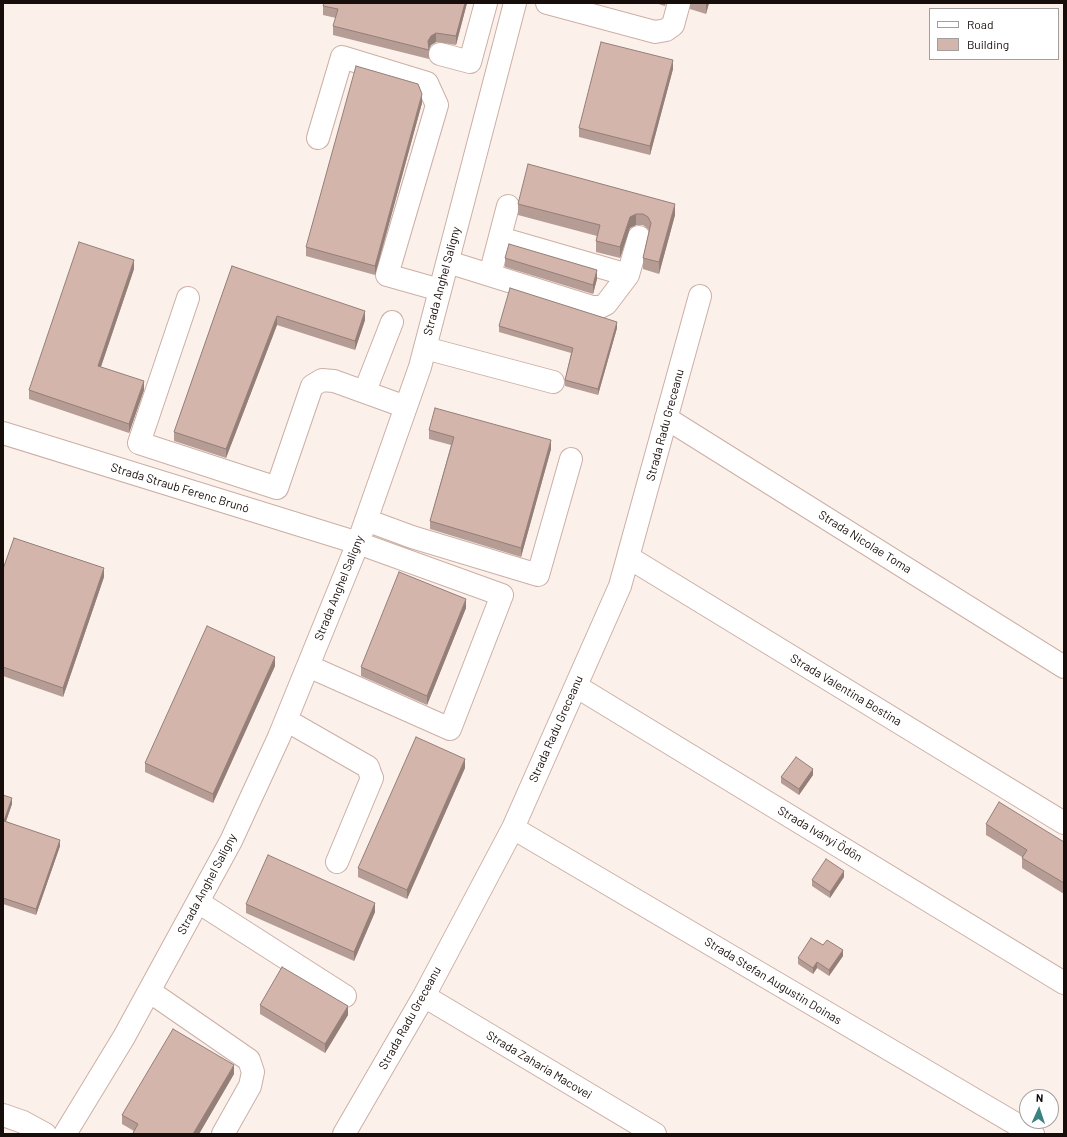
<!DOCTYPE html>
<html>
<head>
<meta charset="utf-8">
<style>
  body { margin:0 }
  #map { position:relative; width:1067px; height:1137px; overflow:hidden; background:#fcf0eb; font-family:Barlow,sans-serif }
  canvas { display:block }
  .frame { position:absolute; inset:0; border:4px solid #170d0a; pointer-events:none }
  .legend { position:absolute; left:929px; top:8px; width:130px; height:52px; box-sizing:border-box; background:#fff; border:1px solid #a29e9d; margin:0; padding:5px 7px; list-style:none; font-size:12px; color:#170d0a }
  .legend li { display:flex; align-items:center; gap:8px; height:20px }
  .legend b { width:20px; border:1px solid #a29e9d }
  .north { position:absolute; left:1019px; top:1089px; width:40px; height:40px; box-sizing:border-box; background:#fff; border:1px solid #a29e9d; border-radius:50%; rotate:3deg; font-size:11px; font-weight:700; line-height:16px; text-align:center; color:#170d0a }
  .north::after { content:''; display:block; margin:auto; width:14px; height:18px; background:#3b8381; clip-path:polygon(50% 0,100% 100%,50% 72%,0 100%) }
</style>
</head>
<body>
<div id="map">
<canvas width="1067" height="1137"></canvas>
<div class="frame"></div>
<ul class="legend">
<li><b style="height:5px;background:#fff"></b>Road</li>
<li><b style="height:11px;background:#d3b5ac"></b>Building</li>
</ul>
<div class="north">N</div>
</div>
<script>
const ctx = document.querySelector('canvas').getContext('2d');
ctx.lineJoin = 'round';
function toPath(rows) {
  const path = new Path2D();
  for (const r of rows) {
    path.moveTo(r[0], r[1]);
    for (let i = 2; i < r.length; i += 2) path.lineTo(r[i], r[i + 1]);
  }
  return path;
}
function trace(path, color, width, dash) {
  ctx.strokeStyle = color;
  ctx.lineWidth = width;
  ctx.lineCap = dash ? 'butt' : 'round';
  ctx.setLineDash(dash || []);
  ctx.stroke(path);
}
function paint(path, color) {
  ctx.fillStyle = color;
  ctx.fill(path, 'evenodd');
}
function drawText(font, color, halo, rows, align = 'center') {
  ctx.font = font + ' Barlow,sans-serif';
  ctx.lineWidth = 3;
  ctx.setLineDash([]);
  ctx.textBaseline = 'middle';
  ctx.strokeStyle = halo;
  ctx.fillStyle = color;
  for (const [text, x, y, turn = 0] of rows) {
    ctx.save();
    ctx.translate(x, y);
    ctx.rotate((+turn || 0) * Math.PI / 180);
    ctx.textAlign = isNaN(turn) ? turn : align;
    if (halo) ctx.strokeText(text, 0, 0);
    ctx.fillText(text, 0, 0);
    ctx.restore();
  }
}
const minor = toPath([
  [547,3,655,32,666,30,673,25,679,3],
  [440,54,470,62,486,3],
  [318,138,342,57,427,83,437,105,387,275,440,290],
  [500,238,628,275],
  [448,262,592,307,600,307,606,304,628,275,639,237],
  [490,275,508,206],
  [188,298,139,443,277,488,312,386,322,380,334,381,406,407],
  [425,348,553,382],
  [365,391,392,322],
  [666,418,1064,667],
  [3,433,358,543,502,595,450,729,308,666],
  [366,520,412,537,538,575,571,459],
  [628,557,1064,823],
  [574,690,584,691,1064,983],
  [286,720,368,767,370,773,372,778,337,862],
  [513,828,1033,1134],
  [198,902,345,996],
  [149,991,249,1060,253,1072,250,1086,223,1134],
  [424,996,655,1134],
  [3,1115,23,1122,45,1134],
  [65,1134,124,1037,231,841,279,737,358,543,420,367,515,3],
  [344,1134,424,996,513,828,620,586,700,296]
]);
const wall = toPath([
  [467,3,456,45,436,42,431,45,429,49,429,59,333,35,333,26,336,18,323,15,323,6],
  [655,3,666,3,665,6],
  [690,3,709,3,706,14,690,9],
  [673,69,650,155,579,137,579,128],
  [422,103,375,275,306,256,306,247],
  [518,204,675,215,659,274,643,269,643,258,649,231,648,229,643,225,636,225,630,228,620,258,596,252,596,241,597,236,518,215],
  [505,258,597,279,593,294,505,267],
  [232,266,365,320,355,350,277,325,226,458,174,441,174,432],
  [134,269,101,367,144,390,129,433,29,399,29,390],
  [499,326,617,328,598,395,565,386,565,380,571,353,499,332],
  [429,430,551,449,521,557,430,529,430,521,451,445,429,439],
  [3,569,104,577,63,697,3,676],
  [466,608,427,705,361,676,361,667],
  [275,666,213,803,145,772,145,763],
  [465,768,407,899,358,877,358,868],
  [813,775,799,795,781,783,781,777],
  [3,795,12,804,6,821,60,846,36,915,3,904],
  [986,824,1064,842,1064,894,1022,868,1022,857,986,835],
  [844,877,830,898,812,886,812,880],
  [246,904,375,912,354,961,246,913],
  [823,945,843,956,829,976,817,968,813,974,798,964,798,958],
  [260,1005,348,1015,325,1053,260,1014],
  [234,1074,199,1134,133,1134,134,1131,122,1124,122,1115]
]);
const shadedWall = toPath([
  [465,3,467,3,456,45,456,36],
  [706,3,709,3,706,14],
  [436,33,436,42,431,45,428,50,428,41,431,36],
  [673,60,673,69,650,155,650,146],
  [422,94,422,103,375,275,375,266],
  [675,204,675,215,659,274,659,262],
  [636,214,636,225,630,228,620,258,620,247,630,217],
  [134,260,134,269,98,375,98,366],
  [597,270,597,279,593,294,593,285],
  [365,311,365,320,355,350,355,341],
  [277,316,277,325,226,458,226,449],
  [617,322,617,328,598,395,598,389],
  [144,381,144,390,129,433,129,424],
  [551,440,551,449,521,557,521,548],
  [104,568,104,577,63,697,63,688],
  [466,599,466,608,427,705,427,696],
  [275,657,275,666,213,803,213,794],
  [465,759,465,768,407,899,407,890],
  [813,769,813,775,799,795,799,789],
  [12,798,12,804,4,827,4,821],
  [60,840,60,846,36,915,36,909],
  [844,871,844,877,830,898,830,892],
  [375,903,375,912,354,961,354,952],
  [843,950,843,956,829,976,829,970],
  [817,962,817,968,813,974,813,968],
  [348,1006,348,1015,325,1053,325,1044],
  [234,1065,234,1074,199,1134,193,1134]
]);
const building = toPath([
  [324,3,465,3,456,36,436,33,431,36,428,41,429,50,333,26,338,9,323,6,324,3],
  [601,42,673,60,650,146,579,128,601,42],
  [356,66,418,84,422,94,375,266,306,247,356,66],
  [528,164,675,204,659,262,643,258,651,223,648,217,643,214,636,214,630,217,620,247,596,241,600,225,518,204,528,164],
  [79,242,134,260,98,366,144,381,129,424,29,390,79,242],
  [509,244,597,270,593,285,505,258,509,244],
  [232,266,365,311,355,341,277,316,226,449,174,432,232,266],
  [510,288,617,322,598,389,565,380,573,348,499,326,510,288],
  [435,408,551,440,521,548,430,521,454,437,429,430,435,408],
  [14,538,104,568,63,688,3,667,3,569,14,538],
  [399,572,466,599,427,696,361,667,399,572],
  [207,626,275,657,213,794,145,763,207,626],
  [416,737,465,759,407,890,358,868,416,737],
  [796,757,813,769,799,789,781,777,796,757],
  [3,795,12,798,4,821,60,840,36,909,3,898,3,795],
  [999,802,1064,842,1064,883,1022,858,1027,850,986,824,999,802],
  [268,855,375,903,354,952,246,904,268,855],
  [826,859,844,871,830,892,812,880,826,859],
  [811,938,823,945,827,940,843,950,829,970,817,962,813,968,798,958,811,938],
  [282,967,348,1006,325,1044,260,1005,282,967],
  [173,1029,234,1065,193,1134,135,1134,133,1133,138,1124,122,1115,173,1029]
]);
const streetNames = [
  ["Strada Anghel Saligny",442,281,-75],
  ["Strada Radu Greceanu",665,425,-75],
  ["Strada Straub Ferenc Brunó",180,488,17],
  ["Strada Nicolae Toma",865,542,32],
  ["Strada Anghel Saligny",339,588,-68],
  ["Strada Valentina Bostina",846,690,31],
  ["Strada Radu Greceanu",556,729,-66],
  ["Strada Iványi Ödön",820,834,31],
  ["Strada Anghel Saligny",207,884,-62],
  ["Strada Stefan Augustin Doinas",773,981,31],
  ["Strada Radu Greceanu",410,1018,-61],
  ["Strada Zaharia Macovei",539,1065,31]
];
trace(minor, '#ccafa5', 24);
trace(minor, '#fff', 22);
paint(wall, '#b59c94');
paint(shadedWall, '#947f78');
paint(building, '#d3b5ac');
trace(building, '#947f78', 1);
drawText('12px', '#170d0a', '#fff', streetNames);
</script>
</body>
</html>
